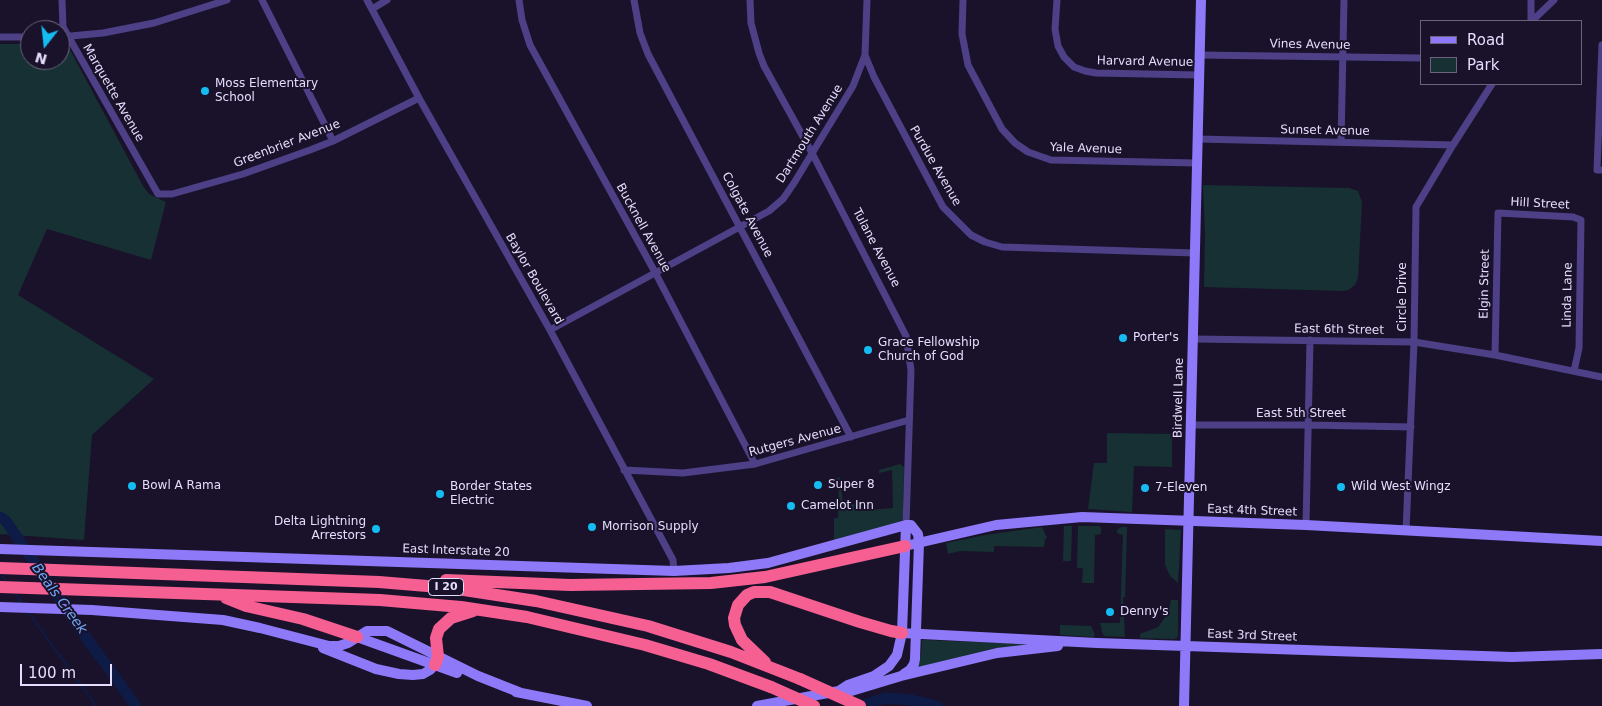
<!DOCTYPE html>
<html>
<head>
<meta charset="utf-8">
<style>
  body { margin:0 }
  #map { position:relative; width:1602px; height:706px; overflow:hidden; background:#1a122a; font-family:"DejaVu Sans",sans-serif }
  canvas { display:block }
  .legend { position:absolute; left:1420px; top:20px; width:162px; height:65px; box-sizing:border-box; background:#1a122a; border:1px solid #6b637e; margin:0; padding:6px 9px; list-style:none; font-size:15px; color:#e5ddfd }
  .legend li { display:flex; align-items:center; gap:10px; height:25px }
  .legend b { width:25px; border:1px solid #6b637e }
  .north { position:absolute; left:20px; top:20px; width:50px; height:50px; box-sizing:border-box; background:#1a122a; border:1px solid #6b637e; border-radius:50%; rotate:196deg; font-size:14px; font-weight:700; line-height:20px; text-align:center; color:#e5ddfd }
  .north::after { content:''; display:block; margin:auto; width:18px; height:22px; background:#14bcf2; clip-path:polygon(50% 0,100% 100%,50% 72%,0 100%) }
  .scale { position:absolute; left:20px; top:664px; width:92px; height:22px; box-sizing:border-box; border:2px solid #e5ddfd; border-top:0; padding-left:6px; font-size:15px; line-height:18px; white-space:nowrap; color:#e5ddfd; -webkit-text-stroke:4px #1a122a; paint-order:stroke }
</style>
</head>
<body>
<div id="map">
<canvas width="1602" height="706"></canvas>
<ul class="legend">
<li><b style="height:6px;background:#8e79f8"></b>Road</li>
<li><b style="height:14px;background:#163033"></b>Park</li>
</ul>
<div class="north">N</div>
<div class="scale">100 m</div>
</div>
<script>
const ctx = document.querySelector('canvas').getContext('2d');
ctx.lineJoin = 'round';
function paint(path, color) {
  ctx.fillStyle = color;
  ctx.fill(path, 'evenodd');
}
function toPath(rows) {
  const path = new Path2D();
  for (const r of rows) {
    path.moveTo(r[0], r[1]);
    for (let i = 2; i < r.length; i += 2) path.lineTo(r[i], r[i + 1]);
  }
  return path;
}
function trace(path, color, width, dash) {
  ctx.strokeStyle = color;
  ctx.lineWidth = width;
  ctx.lineCap = dash ? 'butt' : 'round';
  ctx.setLineDash(dash || []);
  ctx.stroke(path);
}
function drawText(font, color, halo, rows, align = 'center') {
  ctx.font = font + ' "DejaVu Sans",sans-serif';
  ctx.lineWidth = 4;
  ctx.setLineDash([]);
  ctx.textBaseline = 'middle';
  ctx.strokeStyle = halo;
  ctx.fillStyle = color;
  for (const [text, x, y, turn = 0] of rows) {
    ctx.save();
    ctx.translate(x, y);
    ctx.rotate((+turn || 0) * Math.PI / 180);
    ctx.textAlign = isNaN(turn) ? turn : align;
    if (halo) ctx.strokeText(text, 0, 0);
    ctx.fillText(text, 0, 0);
    ctx.restore();
  }
}
const green = toPath([
  [0,44,30,44,30,60,60,60,60,44,67,44,143,186,149,194,166,202,151,260,47,229,18,295,154,379,92,435,84,540,0,534],
  [1203,185,1349,188,1358,191,1362,202,1358,278,1355,285,1348,290,1343,291,1204,287,1205,234],
  [1107,433,1172,434,1172,467,1134,466,1132,512,1088,509,1094,463,1107,463],
  [900,464,904,467,903,519,901,522,834,541,834,518,838,518,839,483,835,483,835,479,840,477,843,504,855,504,857,511,893,508,892,470,879,473,879,470],
  [1064,526,1072,526,1071,561,1063,561],
  [1078,526,1099,526,1101,528,1101,534,1095,535,1094,583,1082,583,1083,568,1077,568],
  [1042,527,1047,538,1045,539,1044,547,994,546,994,552,960,551,948,554,946,543,985,535],
  [1121,527,1127,527,1125,597,1123,597,1125,637,1104,636,1101,630,1102,630,1100,623,1120,623,1123,535,1117,533,1117,530],
  [1165,529,1181,530,1178,583,1170,576,1165,565],
  [1171,600,1178,600,1178,635,1177,638,1173,639,1140,638,1140,634,1158,627,1168,613],
  [1060,625,1091,626,1095,635,1093,637,1060,635],
  [922,640,924,640,1033,644,917,669,921,655]
]);
const stream = toPath([
  [1,574,7,582],
  [14,592,23,605],
  [29,613,96,706]
]);
const river = toPath([
  [0,517,6,521,77,625,136,706],
  [860,706,886,698,912,700,937,706]
]);
const minor = toPath([
  [62,0,63,27,158,194,172,194,243,174,310,150,333,141,419,98],
  [262,0,333,141],
  [367,0,419,98,550,330,673,560,674,571],
  [519,0,522,20,530,45,656,274,755,464],
  [634,0,640,33,648,54,851,437],
  [750,0,751,23,759,53,764,66,812,153,906,336,911,370,906,525],
  [867,0,865,55,874,77,943,207,971,235,985,242,1002,247,1195,253],
  [963,0,962,34,968,65,1002,129,1015,143,1028,152,1051,160,1197,163],
  [1057,0,1055,29,1058,46,1064,57,1074,67,1085,71,1096,73,1199,75],
  [1531,0,1531,21],
  [372,9,387,0],
  [1532,21,1554,0],
  [0,37,30,37],
  [60,37,103,33,154,23,227,0],
  [1602,45,1597,170,1602,170],
  [1199,55,1421,58],
  [1198,139,1453,145],
  [1341,142,1344,0],
  [550,330,769,211,783,199,794,183,853,86,865,55],
  [1193,339,1414,342,1495,355,1602,377],
  [1495,355,1498,213,1573,217,1581,220,1579,348,1574,371],
  [1191,425,1309,425,1411,427],
  [624,470,683,473,755,464,909,420],
  [1306,525,1310,340],
  [1406,531,1414,342,1416,207,1453,145,1492,84]
]);
const secondary = toPath([
  [905,546,996,525,1082,517,1306,525,1602,541],
  [0,549,674,571,729,568,768,563,906,525],
  [0,607,92,610,223,620,260,628,329,646,339,646,348,643,367,631,387,631,478,676,521,693],
  [902,633,1097,643,1512,657,1602,654],
  [357,637,457,673],
  [323,648,376,669,399,674,413,675,423,674,430,670,435,665],
  [904,674,910,670,914,664,915,659,919,543,918,534,911,525,906,525],
  [839,691,848,685,874,676,889,666,897,655,902,633,906,525],
  [516,692,587,706],
  [757,706,839,691,848,692,901,676,997,653,1058,646],
  [1184,706,1201,0]
]);
const motorway = toPath([
  [0,568,379,582,451,588,536,601,648,626,731,652,800,679],
  [446,580,570,585,711,583,765,577,905,546],
  [0,587,380,600,461,607,527,617,645,645,709,664,771,687],
  [226,598,246,606,303,619,357,637],
  [765,662,742,640,735,625,734,618,738,605,747,595,754,592,770,592,860,622,891,631,902,633],
  [435,665,438,657,436,638,439,629,451,618,473,611]
]);
const motorwayBridge = toPath([
  [800,679,860,706],
  [771,687,814,706]
]);
const markers = [
  [205,91,5,"#14bcf2"],
  [1123,338,5,"#14bcf2"],
  [868,350,5,"#14bcf2"],
  [818,485,5,"#14bcf2"],
  [132,486,5,"#14bcf2"],
  [1341,487,5,"#14bcf2"],
  [1145,488,5,"#14bcf2"],
  [440,494,5,"#14bcf2"],
  [791,506,5,"#14bcf2"],
  [592,527,5,"#14bcf2"],
  [376,529,5,"#14bcf2"],
  [1110,612,5,"#14bcf2"]
];
const shields = [
  [446,587,35]
];
const shieldNames = [
  ["I 20",446,587]
];
const streetNames = [
  ["Vines Avenue",1310,45,1],
  ["Harvard Avenue",1145,62,1],
  ["Marquette Avenue",113,93,60],
  ["Sunset Avenue",1325,131,1],
  ["Dartmouth Avenue",810,134,-58],
  ["Greenbrier Avenue",287,144,-21],
  ["Yale Avenue",1086,149,2],
  ["Purdue Avenue",935,166,60],
  ["Hill Street",1540,204,3],
  ["Colgate Avenue",747,215,62],
  ["Bucknell Avenue",643,228,61],
  ["Tulane Avenue",876,248,62],
  ["Baylor Boulevard",534,279,60],
  ["Elgin Street",1485,284,-89],
  ["Linda Lane",1568,295,-89],
  ["Circle Drive",1403,297,-90],
  ["East 6th Street",1339,330,1],
  ["Birdwell Lane",1179,398,-89],
  ["East 5th Street",1301,414],
  ["Rutgers Avenue",795,441,-15],
  ["East 4th Street",1252,511,2],
  ["East Interstate 20",456,551,2],
  ["East 3rd Street",1252,636,2]
];
const poiNames = [
  ["Moss Elementary",215,84],
  ["School",215,98],
  ["Porter's",1133,338],
  ["Grace Fellowship",878,343],
  ["Church of God",878,357],
  ["Super 8",828,485],
  ["Bowl A Rama",142,486],
  ["Border States",450,487],
  ["Electric",450,501],
  ["Wild West Wingz",1351,487],
  ["7-Eleven",1155,488],
  ["Camelot Inn",801,506],
  ["Delta Lightning",366,522,"right"],
  ["Arrestors",366,536,"right"],
  ["Morrison Supply",602,527],
  ["Denny's",1120,612]
];
const waterNames = [
  ["Beals Creek",59,599,54]
];
paint(green, '#163033');
trace(stream, '#0e1b47', 2);
trace(river, '#0e1b47', 11);
trace(minor, '#4d4086', 7);
trace(secondary, '#8e79f8', 10);
trace(motorway, '#f65f92', 12);
trace(motorwayBridge, '#f65f92', 12);
for (const [x, y, r, color] of markers) {
  const dot = new Path2D();
  dot.arc(x, y, r, 0, 2 * Math.PI);
  ctx.fillStyle = color;
  ctx.fill(dot);
  trace(dot, '#1a122a', 2);
}
for (const [x, y, w] of shields) {
  const box = new Path2D();
  box.roundRect(x - w / 2, y - 8.5, w, 17, 4);
  ctx.fillStyle = '#1a122a';
  ctx.fill(box);
  trace(box, '#e5ddfd', 1);
}
drawText('bold 11px', '#e5ddfd', null, shieldNames);
drawText('12px', '#e5ddfd', '#1a122a', streetNames);
drawText('12px', '#e5ddfd', '#1a122a', poiNames, 'left');
drawText('italic 14px', '#71a6f7', '#1a122a', waterNames);
</script>
</body>
</html>
